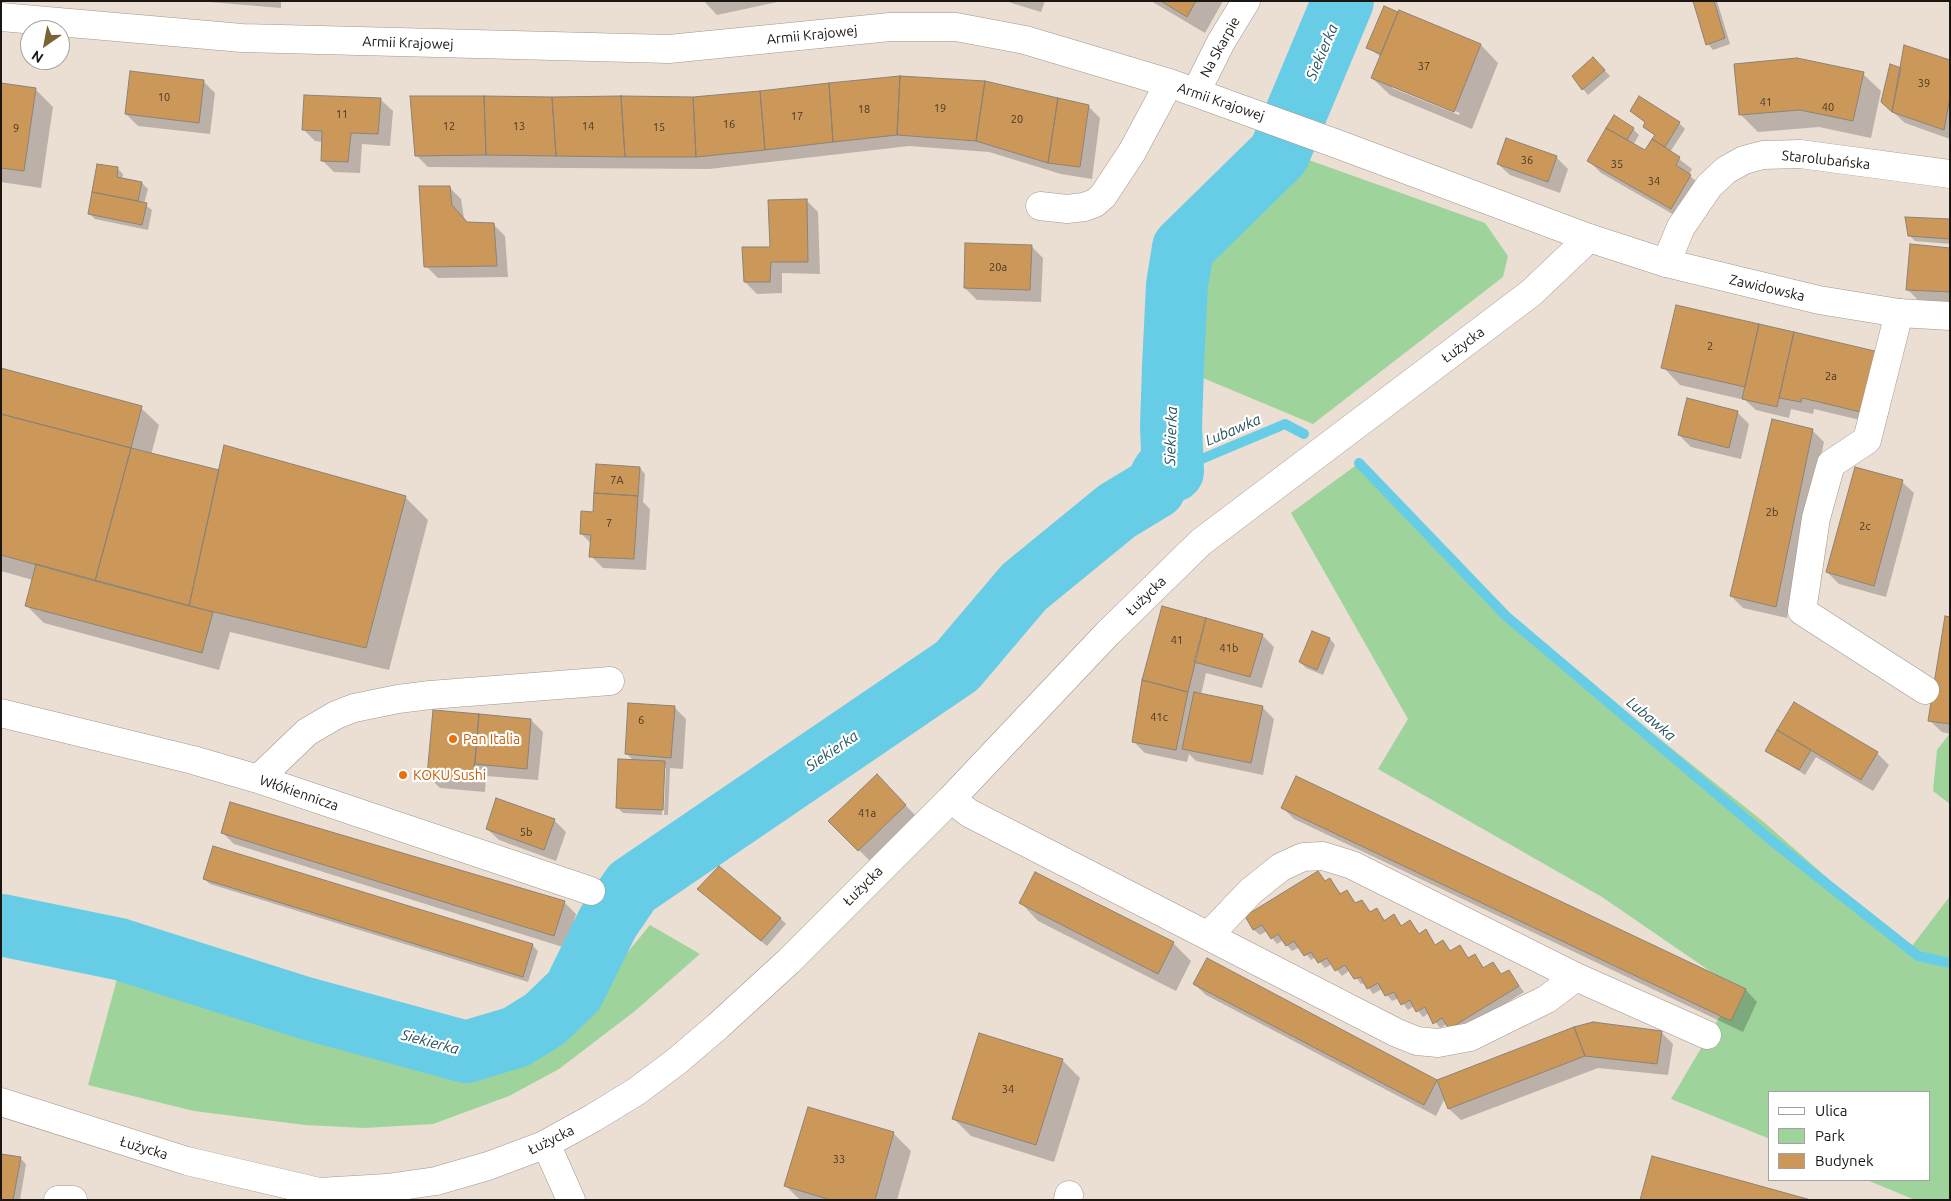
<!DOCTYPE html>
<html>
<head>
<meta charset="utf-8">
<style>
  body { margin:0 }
  #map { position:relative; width:1951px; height:1201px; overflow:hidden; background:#ebded2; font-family:Ubuntu,sans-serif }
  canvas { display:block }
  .frame { position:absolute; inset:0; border:2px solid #1b1612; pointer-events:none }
  .legend { position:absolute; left:1768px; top:1091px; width:162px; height:90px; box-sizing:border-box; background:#fff; border:1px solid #a4a2a0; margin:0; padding:6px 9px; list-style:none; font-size:15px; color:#1b1612 }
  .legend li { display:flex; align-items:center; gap:10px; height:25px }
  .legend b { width:25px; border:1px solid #a4a2a0 }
  .north { position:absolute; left:20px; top:20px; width:50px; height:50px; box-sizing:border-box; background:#fff; border:1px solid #a4a2a0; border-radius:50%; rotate:213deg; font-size:14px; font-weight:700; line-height:20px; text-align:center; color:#1b1612 }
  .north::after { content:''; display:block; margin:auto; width:18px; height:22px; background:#7c6334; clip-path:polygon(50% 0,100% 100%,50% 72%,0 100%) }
</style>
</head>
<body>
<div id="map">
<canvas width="1951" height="1201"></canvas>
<div class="frame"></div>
<ul class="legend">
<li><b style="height:6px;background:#fff"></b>Ulica</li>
<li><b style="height:14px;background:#9ed49c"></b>Park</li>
<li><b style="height:14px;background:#cb9859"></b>Budynek</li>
</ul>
<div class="north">N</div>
</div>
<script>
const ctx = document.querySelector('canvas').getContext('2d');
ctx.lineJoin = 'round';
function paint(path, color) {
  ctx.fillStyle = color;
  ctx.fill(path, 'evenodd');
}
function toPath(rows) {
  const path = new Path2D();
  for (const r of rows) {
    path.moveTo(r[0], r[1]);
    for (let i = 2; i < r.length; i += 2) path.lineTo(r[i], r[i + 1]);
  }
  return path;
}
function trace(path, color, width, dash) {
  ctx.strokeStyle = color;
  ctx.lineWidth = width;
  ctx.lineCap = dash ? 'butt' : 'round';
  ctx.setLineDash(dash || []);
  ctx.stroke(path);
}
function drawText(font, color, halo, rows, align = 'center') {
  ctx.font = font + ' Ubuntu,sans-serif';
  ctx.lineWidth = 4.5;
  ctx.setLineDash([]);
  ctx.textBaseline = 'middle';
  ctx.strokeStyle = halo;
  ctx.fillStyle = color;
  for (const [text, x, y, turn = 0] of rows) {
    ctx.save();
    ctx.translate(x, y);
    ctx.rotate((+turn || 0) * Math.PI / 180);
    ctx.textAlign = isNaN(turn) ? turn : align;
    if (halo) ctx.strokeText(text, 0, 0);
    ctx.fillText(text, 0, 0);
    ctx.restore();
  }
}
const green = toPath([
  [1306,159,1485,223,1508,256,1503,277,1313,424,1203,378,1208,265],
  [1359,463,1506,616,1765,823,1909,950,1950,896,1950,1200,1915,1200,1867,1180,1930,1180,1930,1092,1770,1092,1770,1139,1671,1099,1736,989,1602,897,1378,769,1408,719,1291,513],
  [1950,733,1950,804,1933,791,1937,750],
  [650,925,700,954,635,1011,559,1069,509,1096,433,1124,364,1128,305,1125,194,1111,88,1085,119,972,343,1035,414,1051,476,1063,533,1045,577,1014]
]);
const shadow = toPath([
  [197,1,281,1,281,8],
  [704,1,782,1,717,15],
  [1005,1,1045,1,1041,12],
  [1151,1,1223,1,1205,33],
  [1694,1,1717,1,1730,44,1713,50,1708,44],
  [1384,8,1481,45,1498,63,1472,129,1390,95,1372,78,1381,57,1368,48],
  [1392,85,1460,113,1459,115,1392,88],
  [1593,58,1610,76,1588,95,1583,89],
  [1950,61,1950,139,1905,123,1882,102,1901,69],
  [1863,74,1881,91,1871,138,1819,127,1758,132,1740,114],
  [203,81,215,93,210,134,138,126,126,114],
  [1,85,35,89,53,107,41,188,1,182],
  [381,100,393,111,390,146,362,144,360,173,334,172,322,160,323,142,315,141,303,129],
  [1088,106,1100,118,1092,179,1061,174,989,152,909,146,709,169,428,167,416,155],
  [1631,111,1679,123,1685,129,1670,152,1692,169,1689,175,1702,187,1683,220,1601,173,1589,161,1633,129,1639,135,1633,145,1646,152,1656,136,1644,127,1646,123],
  [1556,157,1568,169,1560,193,1510,175,1498,164],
  [98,166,117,168,123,174,122,179,142,183,148,189,144,204,152,210,148,230,95,219,89,213],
  [449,187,461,199,464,218,468,223,493,224,505,236,508,277,438,278,426,266],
  [806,200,818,212,820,274,782,273,782,293,757,294,745,282],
  [1950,221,1950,244,1915,241,1909,235],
  [1031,246,1043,258,1041,302,977,300,965,288],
  [1950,249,1950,313,1930,312,1907,289],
  [1759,325,1881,425,1814,409,1813,414,1791,409,1789,418,1756,410,1745,400,1680,385,1663,367],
  [1,370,141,408,159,425,151,455,218,471,405,497,428,520,389,670,230,632,219,670,44,623,26,605,33,580,1,571],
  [1737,412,1749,424,1741,459,1691,447,1679,435],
  [1812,430,1824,442,1787,618,1743,608,1731,596],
  [640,468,645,474,643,502,650,509,646,570,603,568,591,556,591,544,581,533],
  [1902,482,1914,493,1886,597,1839,584,1827,572],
  [1950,618,1950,734,1942,732,1930,721],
  [1313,632,1330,639,1335,645,1323,675,1306,668,1300,662],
  [1262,635,1274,647,1262,688,1206,673,1201,695,1262,707,1274,719,1263,775,1196,761,1189,754,1187,762,1145,753,1133,741,1143,680],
  [1795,704,1877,753,1889,765,1873,791,1816,757,1805,775,1767,750],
  [674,707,686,719,683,769,670,768,668,815,664,815,666,768,664,768,662,815,623,813,617,807,634,761,627,754],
  [434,711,531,720,543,732,538,780,486,776,485,792,440,788,428,776],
  [877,776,917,817,871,862,830,821],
  [1283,808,1746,990,1757,1002,1743,1032,1294,819],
  [554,820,566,832,556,861,499,840,487,829],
  [222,832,564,902,576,914,566,948,234,844],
  [1318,872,1326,882,1330,880,1342,895,1347,892,1357,904,1361,901,1371,913,1377,910,1386,921,1394,916,1403,927,1410,922,1420,934,1425,931,1436,946,1443,942,1451,952,1460,947,1469,959,1475,955,1485,969,1493,964,1502,975,1509,971,1524,992,1456,1034,1447,1024,1440,1028,1429,1013,1423,1017,1414,1006,1408,1010,1399,998,1392,1001,1382,989,1373,994,1365,983,1361,984,1350,970,1342,976,1332,964,1325,968,1316,957,1311,960,1300,947,1292,951,1283,940,1277,944,1267,931,1260,935,1254,930,1246,917],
  [1036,874,1173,943,1191,961,1176,991,1038,921,1021,903],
  [204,879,532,945,538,951,528,982,210,884],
  [704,894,780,918,786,924,767,946],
  [1207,959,1437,1081,1574,1028,1661,1032,1673,1044,1668,1075,1598,1068,1461,1120,1449,1109,1445,1098,1436,1116,1206,995,1194,984],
  [1062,1060,1080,1078,1054,1162,971,1136,954,1119],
  [809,1108,894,1134,911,1151,897,1200,800,1200,786,1186],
  [20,1158,26,1164,20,1200,1,1200]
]);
const stream = toPath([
  [1359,463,1506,616,1771,840,1918,956,1950,963],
  [1173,471,1285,424,1304,434]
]);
const river = toPath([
  [1,925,119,949,305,1008,466,1052,516,1037,545,1019,574,991,608,922,632,887,957,666,1024,587,1117,511,1155,488,1162,474,1173,471,1171,427,1173,367,1177,285,1183,248,1279,154,1343,1]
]);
const building = toPath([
  [1161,1,1196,1,1187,17,1161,1],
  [1693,1,1714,1,1725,38,1706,45,1693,1],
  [1384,6,1398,12,1381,54,1366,48,1384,6],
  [1399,10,1481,44,1454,112,1371,78,1399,10],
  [1904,45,1950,60,1950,97,1944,130,1892,112,1904,45],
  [1593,57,1605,70,1582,90,1572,76,1593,57],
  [1797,58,1864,72,1853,121,1800,110,1739,115,1734,64,1797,58],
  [1890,64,1901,68,1892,112,1881,102,1890,64],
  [130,71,204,80,199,123,125,114,130,71],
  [900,76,985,81,976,141,897,135,900,76],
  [900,76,897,135,833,142,829,83,900,76],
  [985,81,1058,98,1048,163,976,141,985,81],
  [1,83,36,88,24,171,1,168,1,83],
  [829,83,833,142,765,150,760,91,829,83],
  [760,91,765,150,696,157,693,97,760,91],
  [304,95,381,98,378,134,351,133,348,162,321,161,322,131,302,130,304,95],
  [410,96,484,96,486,155,415,156,410,96],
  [484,96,552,97,556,156,486,155,484,96],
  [621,96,625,157,556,156,552,97,621,96],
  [621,96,693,97,696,157,625,157,621,96],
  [1639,96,1680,122,1665,147,1652,139,1655,135,1643,127,1645,122,1630,111,1639,96],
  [1058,98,1089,105,1080,167,1048,163,1058,98],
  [1614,115,1634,128,1627,140,1606,128,1614,115],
  [1606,128,1645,150,1652,139,1680,157,1676,165,1691,175,1671,209,1587,161,1606,128],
  [1506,138,1557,156,1548,182,1497,164,1506,138],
  [97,164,118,167,117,177,142,182,138,201,92,192,97,164],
  [419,186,450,186,452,205,467,222,494,223,497,266,424,267,419,186],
  [92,192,147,203,142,225,88,214,92,192],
  [807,199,808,262,771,262,770,282,744,282,742,247,770,247,768,200,807,199],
  [1905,217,1950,219,1950,239,1908,236,1905,217],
  [965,243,1032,245,1030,290,964,288,965,243],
  [1910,244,1950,248,1950,292,1906,290,1910,244],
  [1676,305,1759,324,1745,387,1661,368,1676,305],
  [1759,324,1794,332,1777,407,1742,399,1759,324],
  [1794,332,1883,353,1869,414,1802,398,1801,402,1779,398,1794,332],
  [1,368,142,406,131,448,1,414,1,368],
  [1687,398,1738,411,1729,448,1678,435,1687,398],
  [1,414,131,448,95,581,1,555,1,414],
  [1772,419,1813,429,1776,607,1730,596,1772,419],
  [224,445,406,496,366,648,189,606,224,445],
  [131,448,219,470,189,606,95,581,131,448],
  [596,464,640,467,638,496,594,493,596,464],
  [1855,467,1903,480,1874,586,1826,572,1855,467],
  [594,493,638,496,634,559,589,557,591,535,580,534,581,511,593,512,594,493],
  [36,564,213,612,202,653,25,606,36,564],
  [1162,606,1206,618,1188,692,1142,680,1162,606],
  [1945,616,1950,617,1950,724,1928,721,1945,616],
  [1206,618,1263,634,1250,677,1194,662,1206,618],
  [1312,631,1330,638,1317,670,1299,662,1312,631],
  [1142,680,1188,692,1176,750,1132,742,1142,680],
  [1194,692,1263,706,1251,763,1182,749,1194,692],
  [1794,702,1878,752,1861,780,1777,730,1794,702],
  [628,703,675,706,671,758,625,754,628,703],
  [433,710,479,714,473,781,427,776,433,710],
  [479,714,531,719,527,769,475,764,479,714],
  [1777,730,1811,750,1799,770,1765,751,1777,730],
  [618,759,665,761,663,810,616,808,618,759],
  [877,774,906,805,858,851,828,821,877,774],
  [1296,776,1746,989,1731,1021,1281,808,1296,776],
  [496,798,555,819,544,850,486,829,496,798],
  [230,802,565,901,554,936,221,833,230,802],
  [213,846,533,944,523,977,203,879,213,846],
  [719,866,781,918,761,941,697,889,719,866],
  [1318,871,1325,881,1330,878,1340,894,1347,890,1355,903,1362,900,1370,912,1377,908,1384,921,1394,914,1401,926,1410,920,1419,934,1426,929,1435,945,1443,940,1450,951,1460,945,1468,958,1475,954,1483,968,1493,962,1501,974,1509,970,1519,986,1449,1029,1442,1018,1433,1024,1425,1007,1416,1012,1410,1000,1401,1005,1394,992,1385,996,1378,983,1367,989,1361,977,1354,979,1345,965,1335,971,1327,958,1318,963,1311,952,1304,956,1294,941,1286,946,1278,934,1271,939,1262,925,1253,930,1245,916,1318,871],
  [1035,872,1174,942,1158,974,1019,903,1035,872],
  [1207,958,1437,1080,1424,1105,1193,984,1207,958],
  [1593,1022,1662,1031,1657,1064,1585,1056,1574,1027,1593,1022],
  [1574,1027,1585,1056,1448,1109,1437,1080,1574,1027],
  [979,1033,1063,1059,1036,1145,952,1119,979,1033],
  [808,1107,894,1132,875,1200,831,1200,784,1186,808,1107],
  [1,1154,21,1157,13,1200,1,1200,1,1154],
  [1652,1156,1811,1200,1640,1200,1652,1156]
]);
const minor = toPath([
  [1196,92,1221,42,1246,1],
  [1040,206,1067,209,1084,207,1095,203,1103,196,1132,152,1169,83],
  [1666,263,1681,227,1709,186,1726,170,1744,160,1763,155,1800,154,1950,174],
  [1899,313,1867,440,1831,464,1816,518,1802,611,1925,690],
  [1,713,193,760,258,779,591,891],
  [258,779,307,732,336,715,354,708,398,699,430,695,610,681],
  [951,799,969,813,1397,1033,1417,1041,1438,1043,1470,1037,1547,999,1576,977,1707,1035],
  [1208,936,1251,891,1281,867,1303,857,1323,856,1352,865,1576,977],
  [1,1102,187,1161,319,1192,387,1188,436,1181,488,1166,544,1145,593,1118,637,1091,677,1061,718,1026,789,961,951,799,1107,634,1201,542,1531,293,1589,238],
  [546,1144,571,1200],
  [58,1200,73,1200],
  [1068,1200,1069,1195]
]);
const major = toPath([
  [1,17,242,38,669,49,890,27,956,27,1025,40,1169,83,1340,145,1589,238,1666,263,1819,300,1899,313,1950,316]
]);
const markers = [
  [453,739,5,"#e8710a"],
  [403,775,5,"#e8710a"]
];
const numberNames = [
  ["37",1424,66],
  ["39",1924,83],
  ["10",164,97],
  ["41",1766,102],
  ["40",1828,107],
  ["19",940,108],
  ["18",864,109],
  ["11",342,114],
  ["17",797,116],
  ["20",1017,119],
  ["16",729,124],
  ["12",449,126],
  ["13",519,126],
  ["14",588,126],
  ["15",659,127],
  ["9",16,128],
  ["36",1527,160],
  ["35",1617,164],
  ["34",1654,181],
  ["20a",998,267],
  ["2",1710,346],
  ["2a",1831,376],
  ["7A",617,480],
  ["2b",1772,512],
  ["7",609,523],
  ["2c",1865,526],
  ["41",1177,640],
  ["41b",1229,648],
  ["41c",1159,717],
  ["6",641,720],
  ["41a",867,813],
  ["5b",526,832],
  ["34",1008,1089],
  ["33",839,1159]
];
const streetNames = [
  ["Armii Krajowej",812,35,-6],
  ["Armii Krajowej",408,43,2],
  ["Na Skarpie",1220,47,-61],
  ["Armii Krajowej",1221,102,19],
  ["Starolubańska",1826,160,6],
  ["Zawidowska",1767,288,13],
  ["Łużycka",1463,345,-37],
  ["Łużycka",1146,596,-44],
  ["Włókiennicza",299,793,19],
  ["Łużycka",863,886,-45],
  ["Łużycka",551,1140,-26],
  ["Łużycka",144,1148,17]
];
const foodNames = [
  ["Pan Italia",463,739],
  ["KOKU Sushi",413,775]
];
const waterNames = [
  ["Siekierka",1322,52,-67],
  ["Lubawka",1233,430,-23],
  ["Siekierka",1171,436,-88],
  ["Lubawka",1651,719,40],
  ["Siekierka",832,751,-34],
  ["Siekierka",430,1042,15]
];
paint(green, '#9ed49c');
paint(shadow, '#0003');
trace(stream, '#67cde6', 10);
trace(river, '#67cde6', 62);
paint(building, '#cb9859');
trace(building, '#8b8276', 1);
trace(minor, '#a2968b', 29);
trace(major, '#a2968b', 29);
trace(minor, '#fff', 28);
trace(major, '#fff', 28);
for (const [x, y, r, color] of markers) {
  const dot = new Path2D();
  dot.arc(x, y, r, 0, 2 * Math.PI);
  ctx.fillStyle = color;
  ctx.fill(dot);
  trace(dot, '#fff', 2);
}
drawText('11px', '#473624', null, numberNames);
drawText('14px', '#1b1612', '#fff', streetNames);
drawText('14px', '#c56008', '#fff', foodNames, 'left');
drawText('italic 15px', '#26535e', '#fff', waterNames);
</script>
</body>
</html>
